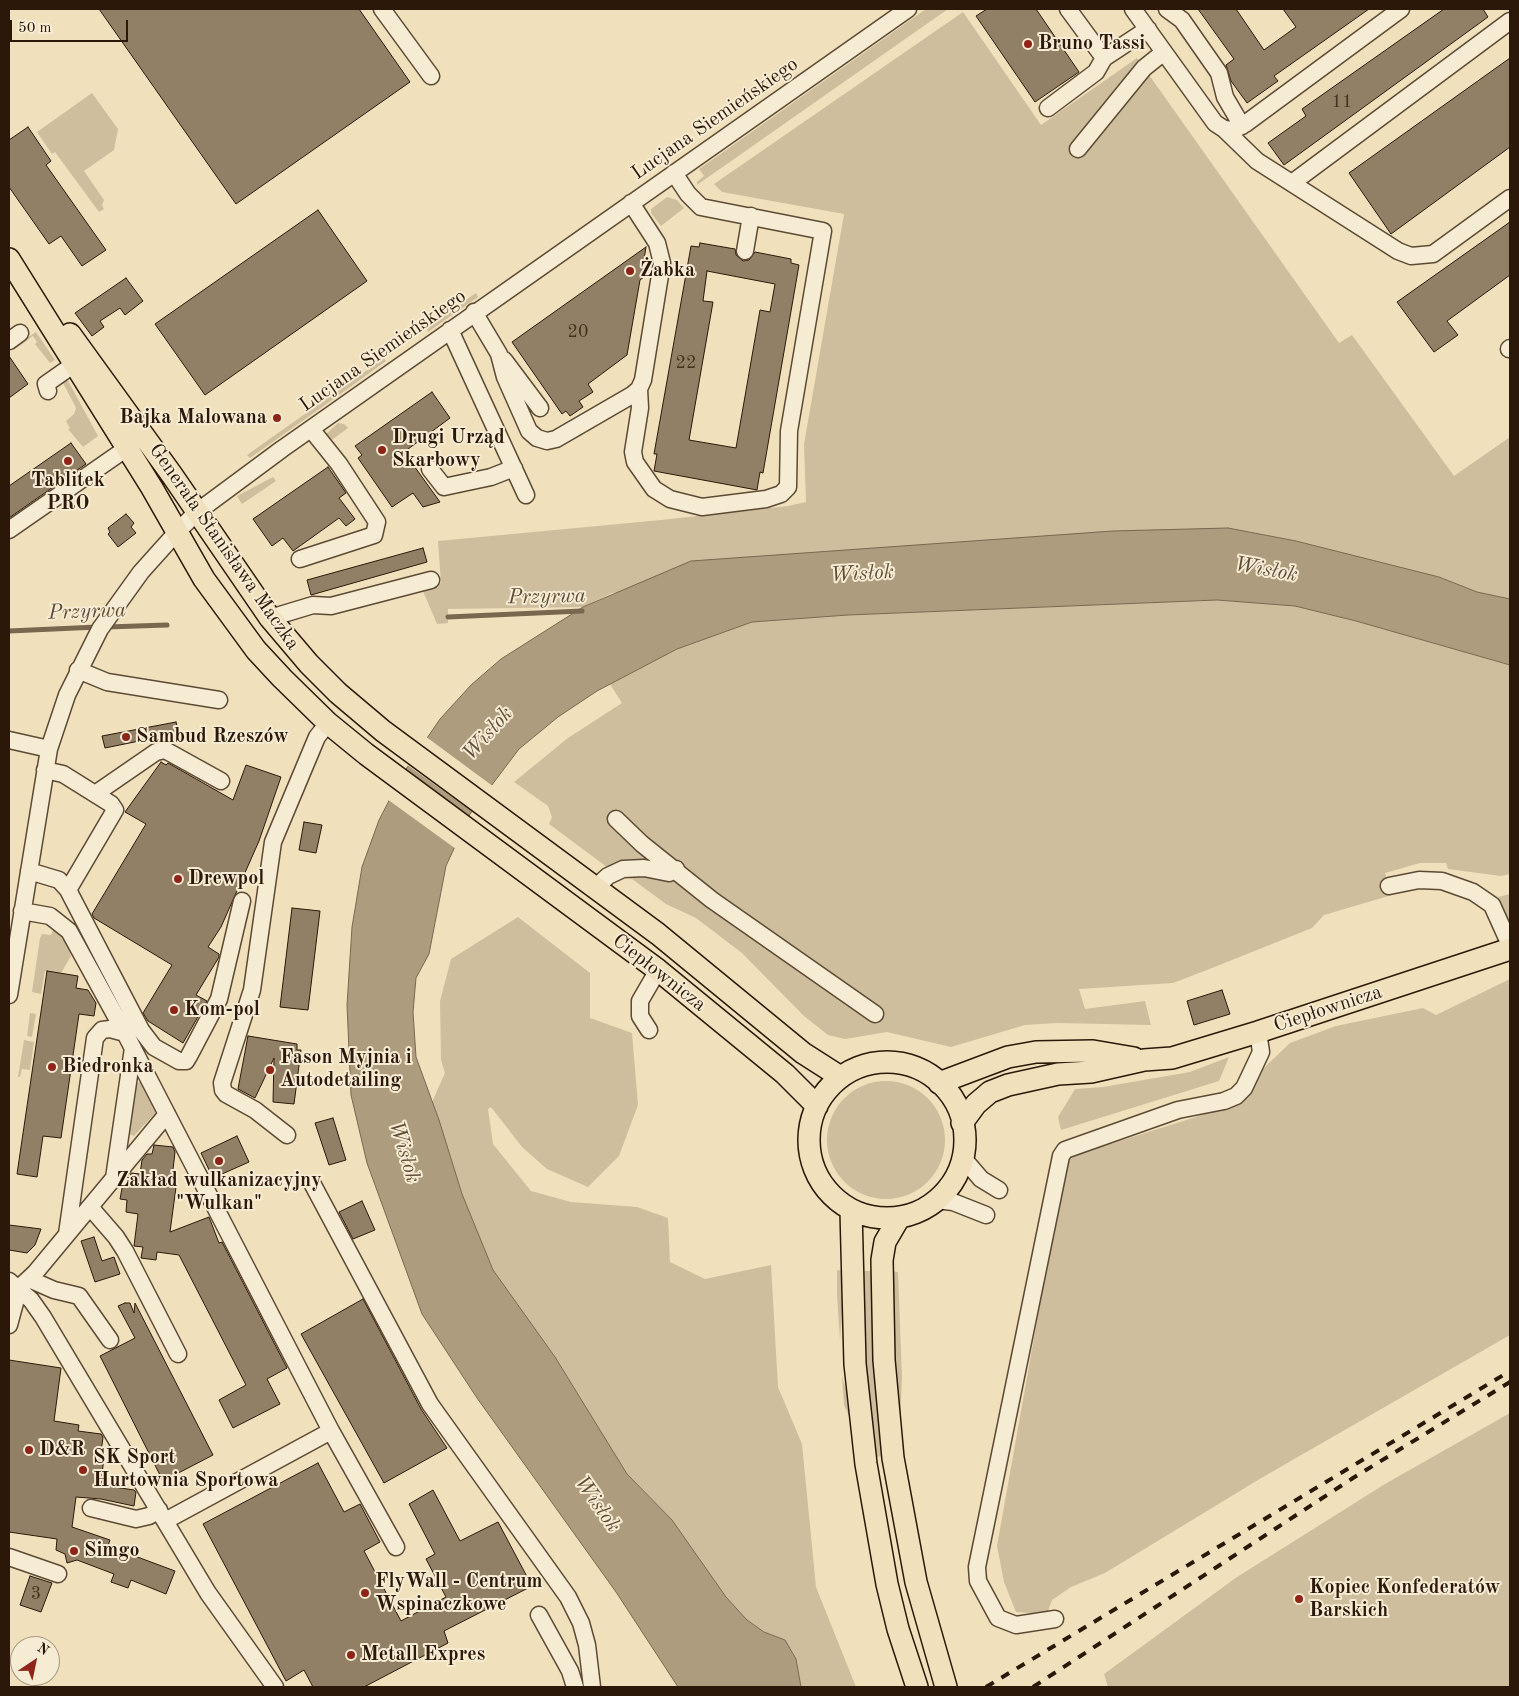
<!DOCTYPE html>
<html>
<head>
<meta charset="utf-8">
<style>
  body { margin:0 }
  #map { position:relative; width:1519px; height:1696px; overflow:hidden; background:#f1e0bc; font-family:"Old Standard TT",serif }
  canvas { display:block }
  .frame { position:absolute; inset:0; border:10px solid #2b1808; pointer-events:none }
  .north { position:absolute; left:10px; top:1636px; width:50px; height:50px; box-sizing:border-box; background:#f6ebd3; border:1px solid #a59782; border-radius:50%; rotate:34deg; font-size:14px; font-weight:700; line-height:20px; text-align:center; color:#2b1808 }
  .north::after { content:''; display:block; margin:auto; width:18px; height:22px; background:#8f2418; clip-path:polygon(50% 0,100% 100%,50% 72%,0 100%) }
  .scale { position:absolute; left:10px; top:20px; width:118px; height:22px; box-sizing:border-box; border:2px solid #2b1808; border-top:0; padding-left:6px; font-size:15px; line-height:18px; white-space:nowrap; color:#2b1808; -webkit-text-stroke:4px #f6ebd3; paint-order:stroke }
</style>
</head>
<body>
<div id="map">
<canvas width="1519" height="1696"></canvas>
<div class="frame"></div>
<div class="north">N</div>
<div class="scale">50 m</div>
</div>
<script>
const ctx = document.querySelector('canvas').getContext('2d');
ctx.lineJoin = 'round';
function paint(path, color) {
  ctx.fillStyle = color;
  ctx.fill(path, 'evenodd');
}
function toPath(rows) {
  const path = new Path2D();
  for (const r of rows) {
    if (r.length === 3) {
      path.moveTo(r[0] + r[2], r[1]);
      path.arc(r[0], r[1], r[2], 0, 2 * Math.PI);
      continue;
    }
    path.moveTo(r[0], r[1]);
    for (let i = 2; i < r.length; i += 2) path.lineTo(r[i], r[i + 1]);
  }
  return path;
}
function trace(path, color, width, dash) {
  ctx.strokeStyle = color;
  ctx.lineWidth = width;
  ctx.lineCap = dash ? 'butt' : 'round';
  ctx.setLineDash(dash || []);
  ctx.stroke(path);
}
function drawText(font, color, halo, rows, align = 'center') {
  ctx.font = font + ' "Old Standard TT",serif';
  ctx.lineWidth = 4;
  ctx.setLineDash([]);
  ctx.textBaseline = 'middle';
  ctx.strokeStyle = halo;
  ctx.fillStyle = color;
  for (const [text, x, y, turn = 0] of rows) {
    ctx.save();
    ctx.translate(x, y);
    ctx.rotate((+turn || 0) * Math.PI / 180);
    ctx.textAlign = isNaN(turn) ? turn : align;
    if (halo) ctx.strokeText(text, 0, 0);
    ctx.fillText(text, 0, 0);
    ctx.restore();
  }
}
const green = toPath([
  [926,9,948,9,697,185,697,182,704,176,699,169],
  [963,12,1041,125,1137,58,1339,343,1352,335,1454,476,1510,437,1510,599,1477,592,1439,577,1296,541,1228,528,612,593,583,607,448,609,448,623,437,624,422,589,441,583,438,541,661,520,788,506,806,502,804,444,844,214,722,192,714,184],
  [92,93,118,129,114,150,84,171,104,200,102,205,104,209,99,212,55,152,52,154,37,132],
  [667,197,677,200,684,208,661,226,651,213,651,209],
  [476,293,478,297,428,332,426,327],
  [36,332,55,360,50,363,35,344,37,342,33,336,14,350,12,348],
  [384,358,386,361,335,398,250,458,247,455],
  [66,377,98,436,83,447,68,429,70,428,66,421,74,414,76,408,62,381],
  [338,423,344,424,348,428,329,442,326,434],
  [273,477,276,481,242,504,237,496],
  [1217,600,1295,606,1356,621,1510,665,1510,874,1501,876,1448,869,1446,863,1420,863,1385,873,1392,895,1324,915,1312,928,1207,970,1173,983,1079,989,1085,1009,1145,1001,1151,1025,1057,1023,1025,1025,951,1047,887,1032,845,1039,828,1035,804,1016,742,953,696,918,666,904,632,879,619,876,549,824,552,817,548,806,514,782,568,738,622,703,610,684,677,649,752,622,848,615],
  [1510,894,1510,925,1509,926,1498,897],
  [518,917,590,973,590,1018,632,1033,638,1105,619,1156,588,1187,547,1169,522,1147,491,1107,488,1109,493,1144,531,1191,571,1202,637,1207,668,1218,670,1262,705,1279,771,1265,778,1387,802,1444,816,1587,856,1687,801,1687,796,1659,785,1640,764,1632,747,1620,726,1597,672,1520,627,1474,555,1357,493,1270,462,1194,432,1102,445,1073,441,1060,440,1001,451,959],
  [54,928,68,945,71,956,61,973,45,971,41,994,32,992,40,938,42,934,51,935],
  [1510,979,1510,1335,1263,1477,1105,1573,1071,1587,1052,1600,1047,1614,1016,1612,1004,1582,997,1546,1066,1158,1221,1109,1290,1043,1336,1026,1423,1008,1436,1015],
  [30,1013,36,1014,32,1037,27,1036],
  [24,1040,34,1042,30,1070,22,1069,20,1077,18,1077],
  [1229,1057,1219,1081,1061,1130,1058,1117,1075,1089,1103,1087,1190,1072],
  [886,1140,59],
  [139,1082,142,1083,157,1111,134,1136,128,1134,136,1084],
  [837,1270,845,1271,840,1340,837,1295],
  [862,1271,873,1271,886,1456,874,1457,865,1368],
  [890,1271,898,1272,902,1377,900,1426],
  [842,1376,851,1408,853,1425,844,1405],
  [1510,1413,1510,1687,1108,1687,1104,1674,1237,1577,1385,1484]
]);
const water = toPath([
  [1228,528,1296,541,1439,577,1477,592,1510,599,1510,665,1356,621,1295,606,1217,600,848,615,752,622,677,649,597,691,558,717,519,749,470,814,446,866,429,954,416,978,413,1012,416,1057,439,1120,462,1194,493,1270,555,1357,627,1474,672,1520,726,1597,747,1620,764,1632,785,1640,796,1659,801,1687,678,1687,616,1592,477,1398,422,1314,367,1163,351,1095,347,1005,352,927,362,867,379,820,404,772,440,719,471,685,501,659,583,607,691,561,1113,531,1228,528]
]);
const pier = toPath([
  [425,736,494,787,474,813,406,764],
  [403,769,471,818,456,849,387,799]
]);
const stream = toPath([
  [448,617,582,611],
  [107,627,167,625],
  [9,631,98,627]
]);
const building = toPath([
  [99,9,359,9,410,82,236,204,99,9],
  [987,9,1036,9,1079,72,1035,102,976,16,987,9],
  [1198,9,1236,9,1264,50,1296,27,1283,9,1369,9,1274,76,1278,81,1247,103,1231,81,1226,65,1234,59,1198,9],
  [1444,9,1483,9,1488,17,1284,165,1268,143,1306,116,1302,109,1444,9],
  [1510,58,1510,147,1391,234,1349,173,1510,58],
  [28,127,51,161,46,165,106,250,82,266,61,236,49,244,9,187,9,140,28,127],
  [318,210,367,281,205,395,155,324,318,210],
  [1510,222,1510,275,1447,321,1458,335,1434,352,1397,302,1510,222],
  [700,243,735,249,736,255,743,261,749,260,755,252,791,259,791,263,799,265,763,473,760,472,757,490,654,471,657,454,654,454,691,246,699,247,700,243],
  [707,271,775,284,770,312,760,310,736,448,689,440,713,302,703,301,707,271],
  [646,247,642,272,645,276,640,280,627,355,588,384,593,392,579,401,583,407,570,416,566,411,562,414,512,342,646,247],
  [126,278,143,301,125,315,120,308,100,321,104,327,92,336,75,313,126,278],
  [9,356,28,384,9,398,9,356],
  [432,392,450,418,404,452,440,502,423,507,413,493,392,507,358,458,362,455,355,446,432,392],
  [71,443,86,464,9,518,9,486,71,443],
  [328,467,346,493,339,498,355,519,346,526,339,518,293,551,283,538,272,546,253,519,328,467],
  [126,514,134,523,131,527,136,533,118,547,108,534,110,532,108,528,126,514],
  [423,548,427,562,311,595,307,580,423,548],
  [176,722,178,730,149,739,105,748,102,736,176,722],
  [161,762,166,765,168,763,233,800,246,765,281,777,259,841,221,927,208,947,219,954,219,957,196,995,207,1001,183,1043,148,1021,143,1013,172,965,94,918,92,914,146,824,125,812,161,762],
  [304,822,322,825,316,853,299,850,304,822],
  [292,908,320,911,308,1010,280,1007,292,908],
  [47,971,78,976,76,988,88,990,96,1003,94,1016,79,1014,61,1138,43,1136,37,1177,17,1174,47,971],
  [1222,990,1230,1014,1194,1025,1187,1001,1222,990],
  [248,1036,297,1044,297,1050,301,1050,294,1104,273,1102,274,1058,255,1098,238,1089,248,1036],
  [333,1118,346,1160,329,1165,315,1123,333,1118],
  [237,1136,249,1162,213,1178,201,1153,237,1136],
  [154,1145,173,1147,175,1152,171,1187,176,1187,170,1232,209,1217,219,1243,222,1242,287,1368,267,1379,280,1404,233,1428,219,1400,246,1385,179,1255,157,1252,156,1260,141,1258,143,1247,134,1246,138,1214,126,1212,127,1200,120,1199,123,1183,127,1177,130,1178,131,1173,140,1174,142,1160,147,1154,152,1154,154,1145],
  [362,1201,375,1230,353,1239,339,1212,362,1201],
  [9,1225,41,1229,35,1245,27,1253,9,1250,9,1225],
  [94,1237,102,1261,114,1257,120,1274,95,1282,81,1241,94,1237],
  [363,1299,421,1409,447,1448,384,1483,301,1334,363,1299],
  [125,1303,130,1303,134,1313,135,1303,213,1455,163,1481,100,1356,135,1338,118,1306,125,1303],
  [9,1360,61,1368,54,1421,79,1425,78,1431,101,1434,103,1437,101,1453,104,1456,101,1485,134,1490,136,1492,134,1506,101,1499,76,1497,72,1527,110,1540,108,1546,175,1571,166,1594,131,1580,128,1588,111,1582,114,1574,77,1560,67,1563,65,1554,56,1550,57,1539,9,1532,9,1360],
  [318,1463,344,1512,360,1504,380,1542,364,1551,401,1621,446,1597,426,1559,435,1554,409,1504,433,1490,460,1541,498,1522,532,1586,444,1631,448,1643,364,1687,313,1687,304,1670,286,1681,203,1524,318,1463],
  [30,1576,52,1583,41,1612,20,1605,30,1576]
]);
const minor = toPath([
  [382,9,431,76],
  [1068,9,1104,58,1148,29],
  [1133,9,1215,123,1224,129,1234,130,1245,124,1401,9],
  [1167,9,1182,20,1219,73,1225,97,1242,126],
  [1048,108,1096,72,1104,58],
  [1224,129,1257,161,1398,251,1411,256,1433,254,1510,198],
  [1078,149,1144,68,1164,52],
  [1292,183,1510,21],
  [745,251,751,216],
  [474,312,499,354,505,377,529,431,537,438,547,441,556,439,632,395,639,389,643,380,662,263,657,243,631,203],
  [450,330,526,495],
  [9,341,20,333],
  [1509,349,1510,348],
  [504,360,540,408],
  [639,389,640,408,633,452,635,462,654,489,670,499,702,507,766,499,781,494,788,487,789,431,823,231,701,207,688,194,674,173],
  [48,391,46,384,83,358],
  [430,469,444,487,491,477,514,468],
  [9,530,127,448],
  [300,559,374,535,377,522,339,464,311,429],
  [270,618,313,605,331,606,431,580],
  [78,670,107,682,219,700],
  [9,740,49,749],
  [45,770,63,774,111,804,115,810,68,890],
  [95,794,156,752,165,750,221,781],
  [616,819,642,844,712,900,875,1014],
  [29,871,59,880,68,890,141,1030,154,1047,179,1061,186,1061,189,1056,219,999,242,901],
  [1389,886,1419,880,1442,881,1473,892,1492,905,1510,945],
  [595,888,608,876,623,869,644,868,669,873,676,869],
  [22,911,50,916,69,931,125,1033,331,1431,396,1547],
  [9,995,49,749,67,695,100,629,141,572,176,533,197,512,282,449,908,9],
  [649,1030,640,1016,640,1001,658,970],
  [287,1135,255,1110,226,1094,223,1090,222,1083,252,990,273,842,317,737,328,723],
  [963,1158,981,1179,999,1190],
  [114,1178,133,1048],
  [313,1185,430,1404,568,1597,581,1623,587,1645,592,1687],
  [937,1200,953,1202,986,1215],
  [90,1207,116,1237,125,1251,178,1354],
  [67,1234,95,1038,102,1030,110,1029,125,1033],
  [29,1279,54,1290,79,1296,110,1340],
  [9,1281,31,1300,43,1317,208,1593,275,1687],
  [9,1325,19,1288,35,1273,167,1114],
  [91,1508,136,1519,149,1516,159,1510],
  [165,1521,331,1431],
  [9,1557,58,1574],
  [539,1615,570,1671,575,1687],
  [1055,1619,1016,1625,998,1618,978,1581,977,1567,1061,1156,1065,1150,1178,1110,1224,1101,1236,1096,1244,1088,1261,1052,1258,1032]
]);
const major = toPath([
  [9,259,152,488,204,579,256,650,282,678,328,723,366,754,658,970,785,1074,817,1106],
  [70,334,172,475,270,618,309,664,338,693,383,731,658,934,803,1053,839,1076],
  [887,1140,78],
  [939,1083,1008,1057,1036,1052,1093,1051,1134,1058],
  [962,1123,976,1104,990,1092,1008,1085,1058,1074,1091,1072,1144,1060,1172,1058,1258,1032,1510,949],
  [851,1210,855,1364,866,1464,887,1584,898,1629,917,1687],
  [899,1218,885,1242,882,1260,884,1360,893,1458,916,1582,946,1687]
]);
const rail = toPath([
  [986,1687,1510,1371],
  [1033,1687,1353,1478,1510,1382]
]);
const markers = [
  [1028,44,5,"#8f2418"],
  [630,271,5,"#8f2418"],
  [277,418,5,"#8f2418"],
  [382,450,5,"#8f2418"],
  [68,461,5,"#8f2418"],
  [126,737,5,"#8f2418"],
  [178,879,5,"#8f2418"],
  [174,1010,5,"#8f2418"],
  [52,1067,5,"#8f2418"],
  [270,1070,5,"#8f2418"],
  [219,1161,5,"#8f2418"],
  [29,1450,5,"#8f2418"],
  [83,1470,5,"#8f2418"],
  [74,1551,5,"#8f2418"],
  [365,1593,5,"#8f2418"],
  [1299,1599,5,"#8f2418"],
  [351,1655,5,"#8f2418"]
];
const numberNames = [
  ["11",1342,102],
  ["20",578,332],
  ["22",686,363],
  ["3",36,1594]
];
const poiNames = [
  ["Bruno Tassi",1038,44],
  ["Żabka",640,271],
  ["Bajka Malowana",267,418,"right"],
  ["Drugi Urząd",392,438],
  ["Skarbowy",392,461],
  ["Tablitek",68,481,"center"],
  ["PRO",68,504,"center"],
  ["Sambud Rzeszów",136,737],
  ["Drewpol",188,879],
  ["Kom-pol",184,1010],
  ["Fason Myjnia i",280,1058],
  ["Autodetailing",280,1081],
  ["Biedronka",62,1067],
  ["Zakład wulkanizacyjny",219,1181,"center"],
  ["\"Wulkan\"",219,1204,"center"],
  ["D&R",39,1450],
  ["SK Sport",93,1458],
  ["Hurtownia Sportowa",93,1481],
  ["Simgo",84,1551],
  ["FlyWall - Centrum",375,1582],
  ["Wspinaczkowe",375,1605],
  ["Kopiec Konfederatów",1309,1588],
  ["Barskich",1309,1611],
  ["Metall Expres",361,1655]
];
const streetNames = [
  ["Lucjana Siemieńskiego",715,119,-35],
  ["Lucjana Siemieńskiego",383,351,-35],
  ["Generała Stanisława Maczka",224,547,55],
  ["Ciepłownicza",659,973,38],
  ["Ciepłownicza",1328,1009,-18]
];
const waterNames = [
  ["Wisłok",1266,570,10],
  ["Wisłok",862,574,-3],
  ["Przyrwa",547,597,-1],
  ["Przyrwa",87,612,-2],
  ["Wisłok",488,734,-48],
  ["Wisłok",404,1152,73],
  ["Wisłok",597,1504,55]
];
paint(green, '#cfbe9d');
paint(water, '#ae9c7f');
trace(water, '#7a674f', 1);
paint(pier, '#f1e0bc');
trace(stream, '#7a674f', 5);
paint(building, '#928066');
trace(building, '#2b1808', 1);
trace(minor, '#5c4a35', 19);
trace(major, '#2b1808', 24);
trace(minor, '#f6ebd3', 16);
trace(major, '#f1e0bc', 21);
trace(rail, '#2b1808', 4, [9, 9]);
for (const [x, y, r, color] of markers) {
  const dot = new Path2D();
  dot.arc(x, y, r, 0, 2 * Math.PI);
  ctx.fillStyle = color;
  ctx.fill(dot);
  trace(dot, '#f6ebd3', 2);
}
drawText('18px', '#453220', null, numberNames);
drawText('bold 20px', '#2b1808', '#f6ebd3', poiNames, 'left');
drawText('20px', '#2b1808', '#f6ebd3', streetNames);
drawText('italic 21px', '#5f4d38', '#f6ebd3', waterNames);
</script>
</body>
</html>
